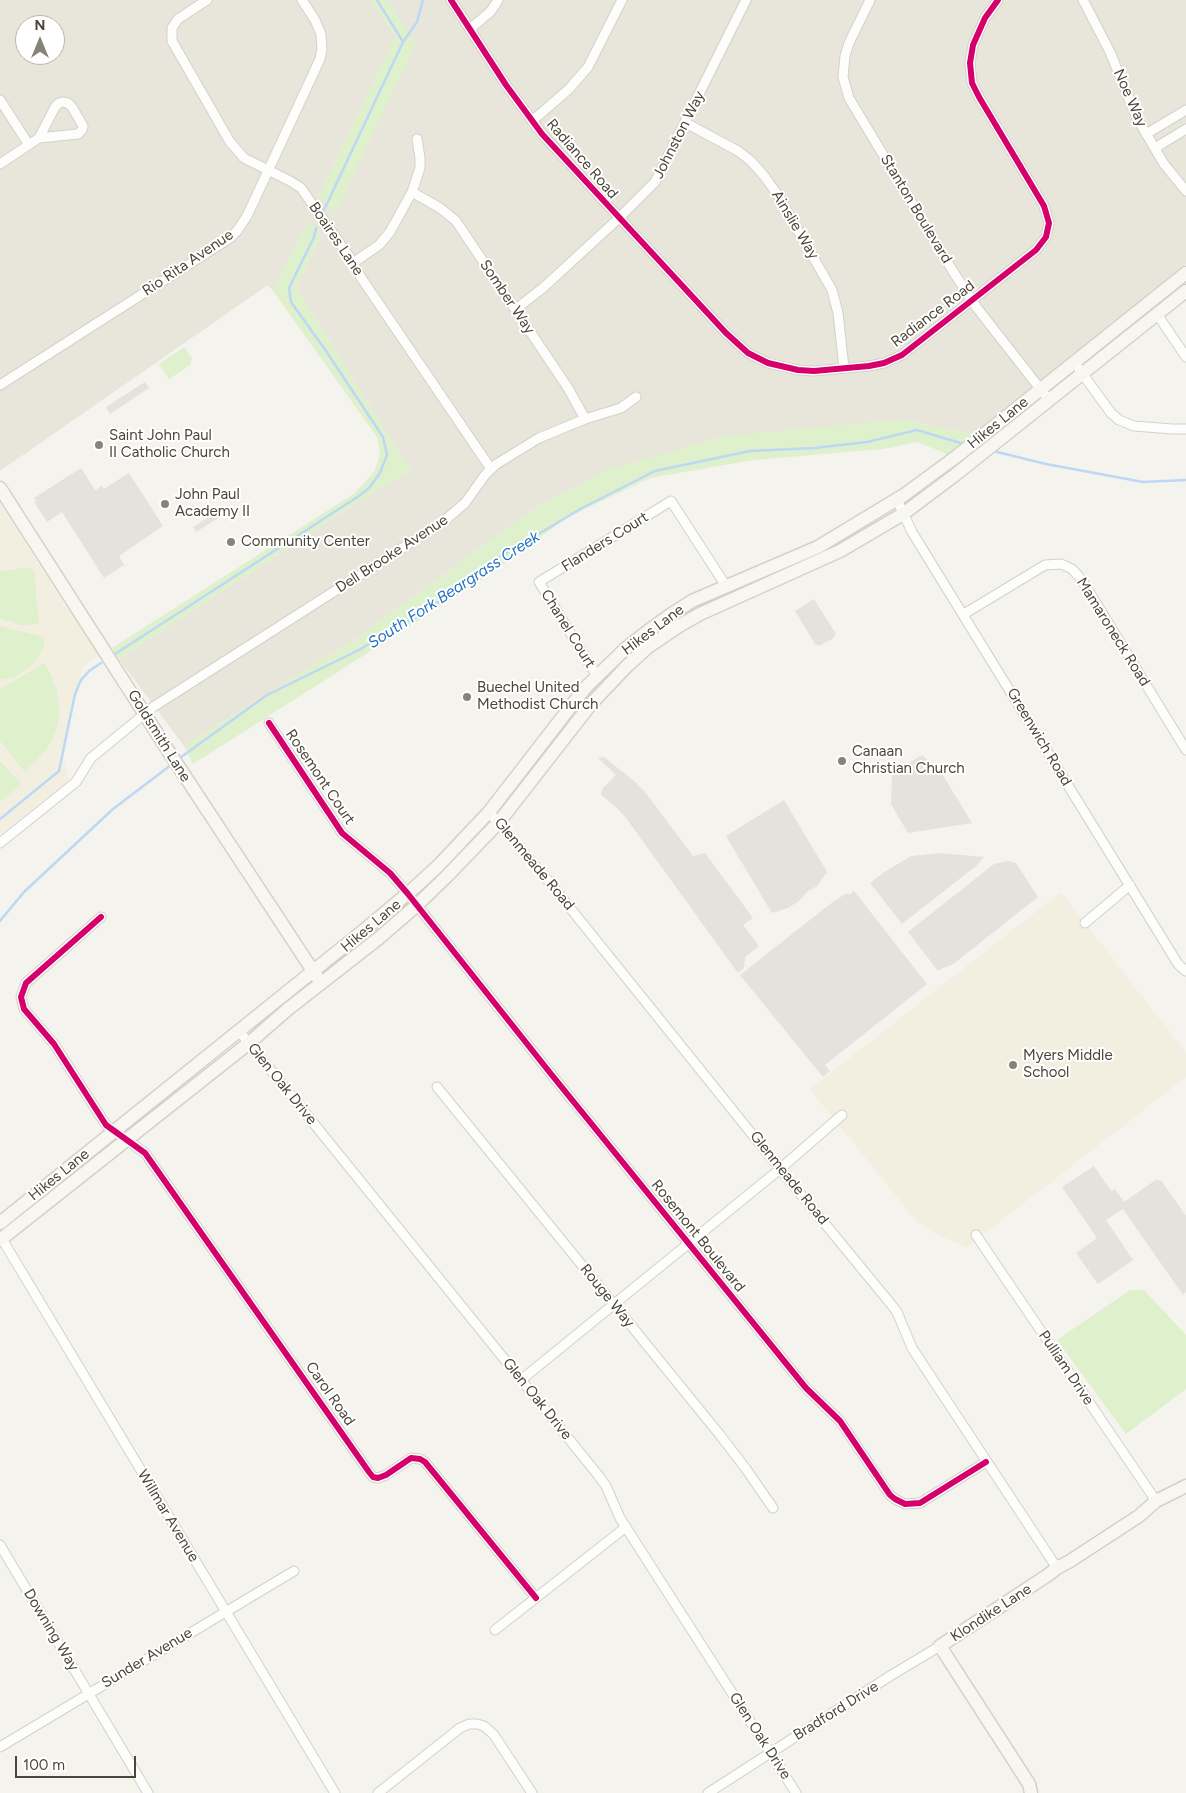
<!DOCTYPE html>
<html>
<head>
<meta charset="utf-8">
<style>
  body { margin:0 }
  #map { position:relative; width:1186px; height:1793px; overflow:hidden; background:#f4f3ee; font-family:Figtree,sans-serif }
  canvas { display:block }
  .north { position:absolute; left:15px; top:15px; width:50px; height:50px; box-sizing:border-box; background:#fff; border:1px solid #b7b5af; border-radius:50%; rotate:0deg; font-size:14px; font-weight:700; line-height:20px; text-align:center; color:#4c4638 }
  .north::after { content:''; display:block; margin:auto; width:18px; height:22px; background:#878378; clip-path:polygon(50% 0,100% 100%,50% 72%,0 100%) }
  .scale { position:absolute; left:15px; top:1756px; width:121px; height:22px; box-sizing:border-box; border:2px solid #4c4638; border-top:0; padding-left:6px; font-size:15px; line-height:18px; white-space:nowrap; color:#4c4638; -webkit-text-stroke:4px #fff; paint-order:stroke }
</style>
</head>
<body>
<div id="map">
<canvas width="1186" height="1793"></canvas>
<div class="north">N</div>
<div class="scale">100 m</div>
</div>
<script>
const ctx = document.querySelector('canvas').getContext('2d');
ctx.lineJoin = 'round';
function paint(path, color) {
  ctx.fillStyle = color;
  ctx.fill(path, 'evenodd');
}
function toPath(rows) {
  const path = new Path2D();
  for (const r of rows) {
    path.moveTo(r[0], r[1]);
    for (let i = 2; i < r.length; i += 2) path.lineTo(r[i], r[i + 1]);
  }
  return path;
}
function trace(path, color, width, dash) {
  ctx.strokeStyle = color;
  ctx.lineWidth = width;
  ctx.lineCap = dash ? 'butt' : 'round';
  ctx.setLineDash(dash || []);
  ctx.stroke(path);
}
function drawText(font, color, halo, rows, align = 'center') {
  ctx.font = font + ' Figtree,sans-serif';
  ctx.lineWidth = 4;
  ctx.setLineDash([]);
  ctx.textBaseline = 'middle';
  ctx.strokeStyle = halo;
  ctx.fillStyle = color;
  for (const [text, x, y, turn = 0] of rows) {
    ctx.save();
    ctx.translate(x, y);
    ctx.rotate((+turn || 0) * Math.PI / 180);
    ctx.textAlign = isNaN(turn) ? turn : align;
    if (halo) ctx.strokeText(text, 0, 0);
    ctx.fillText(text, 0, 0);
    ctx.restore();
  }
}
const residential = toPath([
  [0,0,371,0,396,36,319,196,415,44,387,0,1186,0,1186,264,974,435,902,419,608,470,535,508,358,637,184,746,119,659,378,489,411,471,296,288,321,236,309,220,273,291,268,285,0,471],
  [25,25,55,25,55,55,25,55]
]);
const education = toPath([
  [0,504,62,601,100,655,83,666,63,753,69,780,0,835],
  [1061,892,1186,1053,1186,1077,967,1247,940,1236,917,1222,810,1089]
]);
const green = toPath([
  [371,0,387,0,416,44,335,214,319,196,395,36],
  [309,219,321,236,296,288,411,471,378,489,119,659,112,648,355,493,374,472,380,455,377,437,273,291],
  [184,347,192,358,190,365,169,379,159,364],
  [902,419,974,435,949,455,918,442,883,449,754,460,650,478,568,517,479,582,193,764,184,746,358,637,535,508,608,470,723,436],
  [27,567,34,571,39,624,21,625,0,618,0,572],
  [0,626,43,637,45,643,40,654,30,667,15,677,0,680],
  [44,663,51,675,57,691,59,706,58,722,53,739,46,750,25,772,0,741,0,689],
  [0,761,21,784,0,802],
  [1130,1290,1144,1290,1186,1335,1186,1389,1126,1434,1057,1340]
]);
const parking = toPath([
  [145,382,149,388,110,414,106,407],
  [81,468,95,490,102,486,104,489,129,473,163,526,119,556,124,565,104,578,62,512,47,522,34,502,36,501,34,498],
  [228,505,231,510,196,532,193,527],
  [814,599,836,634,832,639,819,646,815,644,795,611],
  [922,755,941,772,972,823,908,833,891,804,892,773],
  [604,757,634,781,645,792,693,856,705,853,753,918,743,925,759,946,745,957,744,968,738,973,626,818,615,806,601,795,602,789,616,775,598,758],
  [784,800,827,872,817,886,807,892,799,901,788,908,772,913,726,836],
  [940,853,984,857,976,866,902,924,870,883,883,873,911,856],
  [1007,861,1016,863,1038,897,952,965,943,968,938,971,908,932,994,864],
  [854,891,927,984,825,1065,830,1071,823,1077,740,975,834,901,847,893,849,895],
  [1094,1166,1111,1191,1115,1189,1124,1202,1157,1179,1159,1181,1161,1180,1186,1216,1186,1292,1183,1295,1123,1209,1106,1220,1133,1260,1098,1284,1076,1253,1097,1238,1062,1187]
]);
const stream = toPath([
  [403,42,417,22,423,0],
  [324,210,403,42,377,0],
  [993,451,1046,464,1143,482,1186,480],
  [115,654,359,496,370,487,380,473,387,455,383,437,326,351,291,302,289,288,314,237,316,228],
  [177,760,267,695,357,651,431,608,463,582,501,556,584,507,655,471,750,451,814,448,867,442,917,430,964,444],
  [0,819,59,771,75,694,81,680,89,671,101,663],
  [0,921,24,892,113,809,171,765]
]);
const street = toPath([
  [207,0,178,19,172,28,172,41,230,142,244,158,290,181,301,188,348,255,362,279,491,469],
  [451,0,506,85,542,134,726,333,748,353,768,363,798,370,814,371,869,366,884,363,902,355,1036,250,1046,237,1049,223,1044,206,979,97,972,83,970,63,973,45,985,18,998,0],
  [870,0,849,43,845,56,843,77,849,98,954,273,977,308,1049,400],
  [1083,0,1110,52,1137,118,1164,164,1186,191],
  [470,29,491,11,498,0],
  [0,100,29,145],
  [532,121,569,89,588,67,622,0],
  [686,123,738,151,751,161,765,177,777,194,832,290,838,313,844,368],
  [1146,134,1186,110],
  [1155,148,1186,129],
  [0,164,39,138,78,134,82,130,83,126,72,107,68,103,63,102,59,103,55,107,39,138],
  [412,192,440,208,456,221,568,388,585,419],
  [353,263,379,245,390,232,412,192,420,168,420,158,417,139],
  [516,309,544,287,619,218,655,182,746,0],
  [1157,314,1186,357],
  [1079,369,1111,413,1119,420,1134,426,1172,429,1186,429],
  [0,385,230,238,237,231,247,216,320,59,322,49,321,34,315,20,302,0],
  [897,500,912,532,1178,964,1186,971],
  [964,614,1045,565,1061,564,1072,569,1082,580,1186,750],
  [597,676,539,582,671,501,726,586],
  [269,723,342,833,390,873,408,894,551,1074,806,1388,840,1421,890,1495,895,1499,905,1504,920,1503,986,1462],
  [489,812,550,883,780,1169,890,1303,897,1312,912,1348,1057,1568],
  [0,843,76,782,91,758,153,707,443,522,465,503,485,475,495,465,539,438,585,419,621,408,636,397],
  [101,917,26,983,21,997,24,1009,54,1044,106,1125,145,1153,369,1472,373,1477,378,1478,386,1475,411,1458,420,1459,425,1462,536,1598],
  [1085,923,1130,885],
  [239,1031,598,1475,606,1486,620,1518,796,1793],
  [437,1087,720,1435,746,1469,773,1508],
  [976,1235,1156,1501],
  [2,1239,335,1793],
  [521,1380,780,1169,842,1115],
  [0,1545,148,1793],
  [495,1630,626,1527],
  [0,1747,294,1571],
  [378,1793,460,1728,469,1724,477,1724,484,1726,494,1735,532,1793],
  [708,1793,890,1676,940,1646]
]);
const secondary = toPath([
  [0,488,169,752,317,977],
  [0,1223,363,931,413,889,439,865,489,812,585,688,625,649,648,631,670,615,692,601,818,547,904,495,957,456,1186,273],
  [0,1240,249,1043,288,1009,379,938,416,906,448,875,499,822,591,704,626,667,648,647,679,626,700,614,840,551,903,514,955,475,1186,291],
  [1031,1793,1029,1784,940,1646,1048,1575,1057,1568,1070,1561,1139,1516,1156,1501,1186,1486]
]);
const cycleway = toPath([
  [451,0,506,85,542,134,726,333,748,353,768,363,798,370,814,371,869,366,884,363,902,355,1036,250,1046,237,1049,223,1044,206,979,97,972,83,970,63,973,45,985,18,998,0],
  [269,723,342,833,390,873,408,894,551,1074,806,1388,840,1421,890,1495,895,1499,905,1504,920,1503,986,1462],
  [101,917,26,983,21,997,24,1009,54,1044,106,1125,145,1153,369,1472,373,1477,378,1478,386,1475,411,1458,420,1459,425,1462,536,1598]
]);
const markers = [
  [99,445,5,"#878378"],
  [165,504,5,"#878378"],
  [231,542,5,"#878378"],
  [467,697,5,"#878378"],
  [842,761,5,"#878378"],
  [1013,1065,5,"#878378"]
];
const streetNames = [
  ["Noe Way",1130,98,66],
  ["Johnston Way",679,135,-63],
  ["Radiance Road",582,159,49],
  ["Stanton Boulevard",916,209,59],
  ["Ainslie Way",795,225,59],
  ["Boaires Lane",336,239,56],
  ["Rio Rita Avenue",188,263,-34],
  ["Somber Way",507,297,56],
  ["Radiance Road",933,314,-37],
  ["Hikes Lane",998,423,-39],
  ["Flanders Court",605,542,-32],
  ["Dell Brooke Avenue",392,554,-33],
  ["Chanel Court",568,629,58],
  ["Hikes Lane",653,630,-37],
  ["Mamaroneck Road",1113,632,58],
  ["Goldsmith Lane",159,736,58],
  ["Greenwich Road",1039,737,59],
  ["Rosemont Court",320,777,56],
  ["Glenmeade Road",534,864,50],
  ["Hikes Lane",371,926,-40],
  ["Glen Oak Drive",282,1084,51],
  ["Hikes Lane",59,1175,-39],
  ["Glenmeade Road",789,1178,51],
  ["Rosemont Boulevard",698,1236,51],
  ["Rouge Way",607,1296,51],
  ["Pulliam Drive",1066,1368,56],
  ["Carol Road",330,1394,55],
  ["Glen Oak Drive",537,1399,51],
  ["Willmar Avenue",168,1516,59],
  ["Klondike Lane",991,1613,-33],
  ["Downing Way",51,1630,59],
  ["Sunder Avenue",147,1658,-31],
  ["Bradford Drive",836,1711,-32],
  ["Glen Oak Drive",760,1736,57]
];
const poiNames = [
  ["Saint John Paul",109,436],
  ["II Catholic Church",109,453],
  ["John Paul",175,495],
  ["Academy II",175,512],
  ["Community Center",241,542],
  ["Buechel United",477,688],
  ["Methodist Church",477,705],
  ["Canaan",852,752],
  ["Christian Church",852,769],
  ["Myers Middle",1023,1056],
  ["School",1023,1073]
];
const waterNames = [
  ["South Fork Beargrass Creek",454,590,-33]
];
paint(residential, '#e8e5db');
paint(education, '#f2efe0');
paint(green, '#dff0cd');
paint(parking, '#e3e2dd');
trace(stream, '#bdd8f4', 2.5);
trace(street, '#d2d1cb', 11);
trace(secondary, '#d4d1c5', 15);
trace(street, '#fdfdfc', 9);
trace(secondary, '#f7f6f1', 12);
trace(cycleway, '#d6006c', 6);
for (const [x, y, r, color] of markers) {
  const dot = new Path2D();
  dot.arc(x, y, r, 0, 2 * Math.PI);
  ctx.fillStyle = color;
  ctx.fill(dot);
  trace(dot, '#fff', 2);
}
drawText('15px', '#4c4638', '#fff', streetNames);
drawText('15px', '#4c4638', '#fff', poiNames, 'left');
drawText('italic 16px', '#2772c1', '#fff', waterNames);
</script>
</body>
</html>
